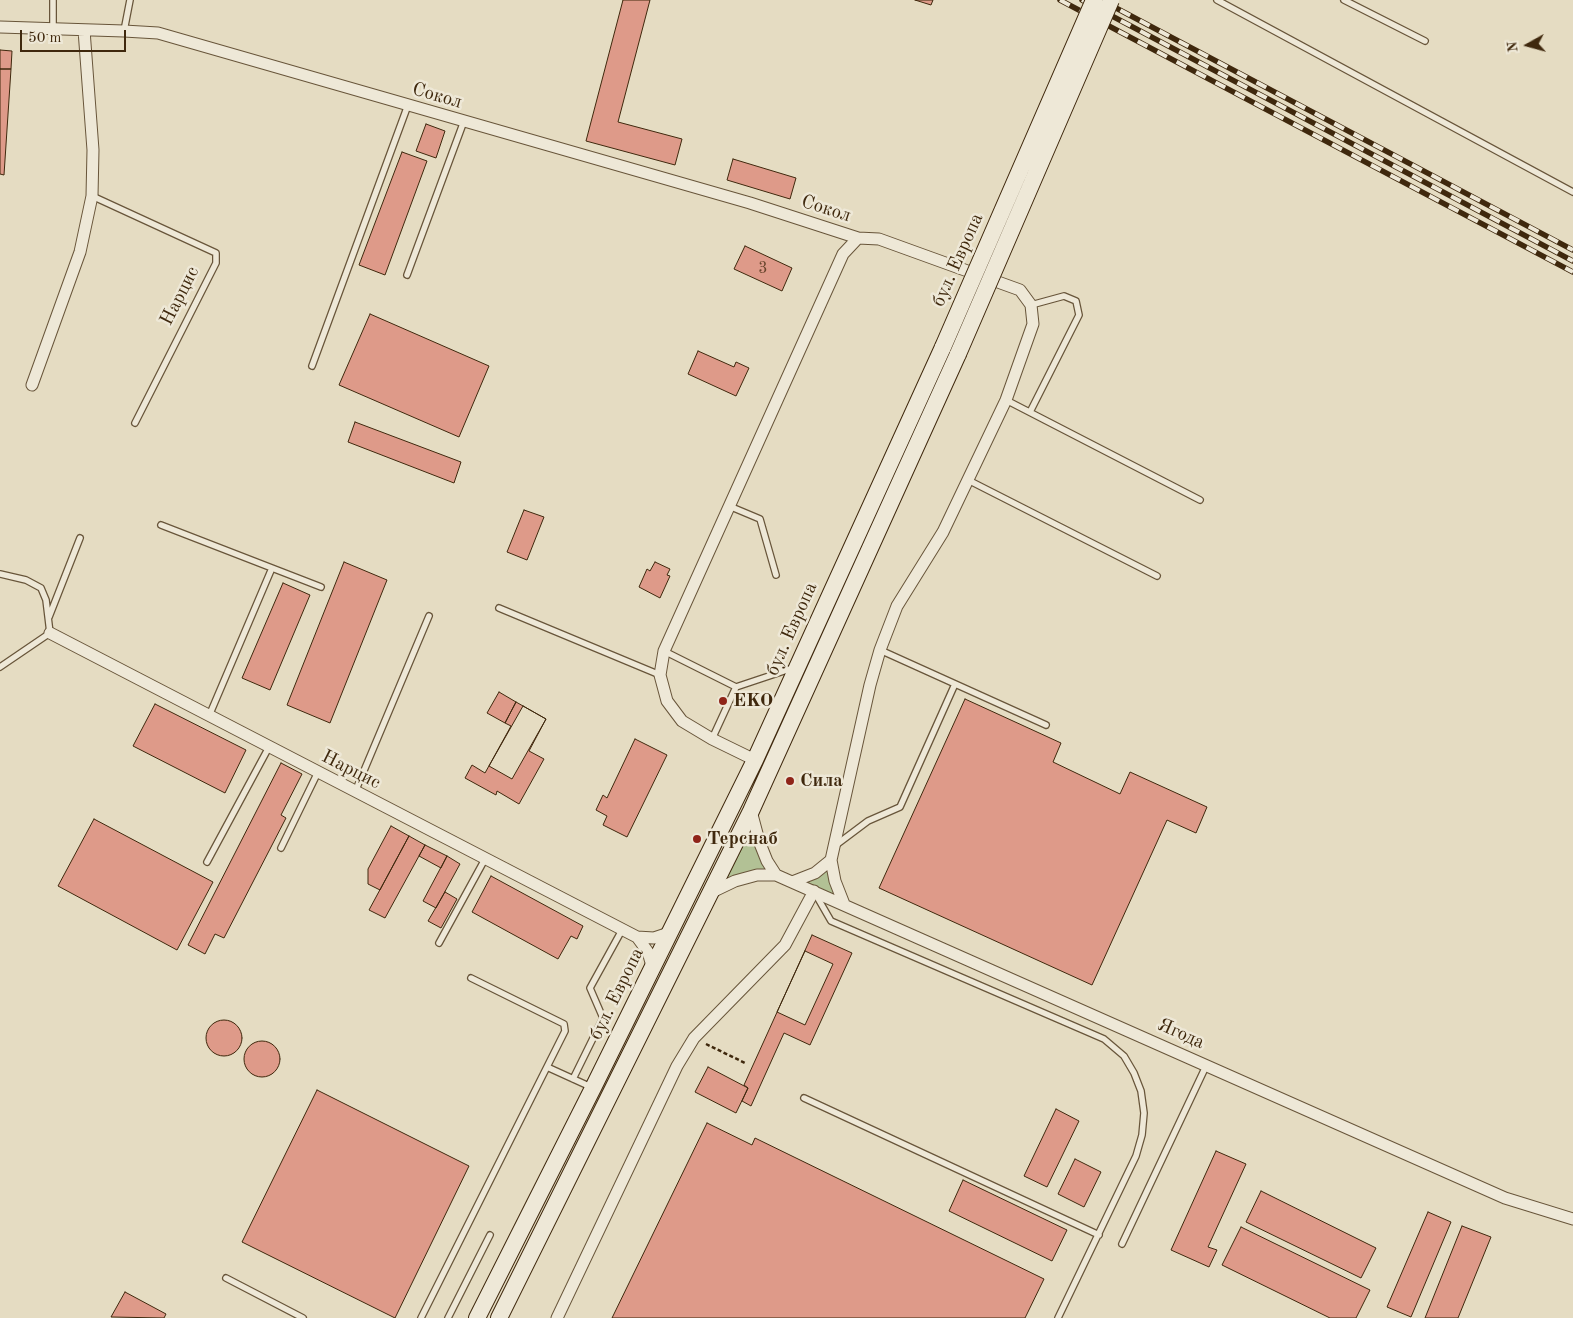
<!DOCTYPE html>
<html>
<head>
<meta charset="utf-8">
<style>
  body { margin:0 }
  #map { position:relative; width:1573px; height:1318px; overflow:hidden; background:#e5dcc2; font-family:"Old Standard TT",serif }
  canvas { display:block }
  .north { position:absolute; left:1503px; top:20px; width:50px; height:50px; -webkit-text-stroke:4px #eee8d7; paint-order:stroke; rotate:263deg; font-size:14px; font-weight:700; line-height:20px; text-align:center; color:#3f280d }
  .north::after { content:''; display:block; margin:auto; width:18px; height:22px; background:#3f280d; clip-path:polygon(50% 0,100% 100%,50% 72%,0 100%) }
  .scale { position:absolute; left:20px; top:30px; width:106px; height:22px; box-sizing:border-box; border:2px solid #3f280d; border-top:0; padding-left:6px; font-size:15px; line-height:18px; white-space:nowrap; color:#3f280d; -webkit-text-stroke:4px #eee8d7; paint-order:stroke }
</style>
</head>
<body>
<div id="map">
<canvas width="1573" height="1318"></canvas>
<div class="north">N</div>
<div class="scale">50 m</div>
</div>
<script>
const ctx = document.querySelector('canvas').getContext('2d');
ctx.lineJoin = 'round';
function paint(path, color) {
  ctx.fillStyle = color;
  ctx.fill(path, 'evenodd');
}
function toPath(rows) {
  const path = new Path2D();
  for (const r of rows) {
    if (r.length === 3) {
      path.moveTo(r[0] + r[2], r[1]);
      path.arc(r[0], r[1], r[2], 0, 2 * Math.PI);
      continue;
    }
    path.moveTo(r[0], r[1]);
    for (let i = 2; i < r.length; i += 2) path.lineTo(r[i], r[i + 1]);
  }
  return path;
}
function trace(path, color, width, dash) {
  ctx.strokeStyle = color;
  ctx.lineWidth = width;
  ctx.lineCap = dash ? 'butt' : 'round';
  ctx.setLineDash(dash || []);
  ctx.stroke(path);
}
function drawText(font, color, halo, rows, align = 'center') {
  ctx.font = font + ' "Old Standard TT",serif';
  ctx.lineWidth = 5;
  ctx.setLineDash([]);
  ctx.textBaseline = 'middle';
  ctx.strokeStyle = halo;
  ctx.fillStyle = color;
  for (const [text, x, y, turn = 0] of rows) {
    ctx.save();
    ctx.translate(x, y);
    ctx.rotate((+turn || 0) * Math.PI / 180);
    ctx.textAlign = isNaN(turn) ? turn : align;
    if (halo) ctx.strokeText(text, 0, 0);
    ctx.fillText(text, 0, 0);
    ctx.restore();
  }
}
const green = toPath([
  [751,811,776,875,710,893],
  [831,860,844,904,792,882]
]);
const building = toPath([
  [623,0,650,0,618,122,682,139,675,165,586,141,623,0],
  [915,0,933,0,931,5,915,0],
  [0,50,12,51,11,69,0,69,0,50],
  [0,69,11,69,4,175,0,174,0,69],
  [426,124,445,131,436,158,416,151,426,124],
  [402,152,427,161,385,275,359,265,402,152],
  [733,159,796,178,790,199,727,180,733,159],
  [745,246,792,268,782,291,734,269,745,246],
  [370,314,489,366,459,437,339,385,370,314],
  [698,351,734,367,736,362,749,368,736,396,688,374,698,351],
  [355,422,461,462,454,483,348,442,355,422],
  [524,510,544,517,527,560,507,552,524,510],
  [344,562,387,580,330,723,287,705,344,562],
  [655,562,670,569,667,575,670,576,660,598,639,587,647,569,650,571,655,562],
  [283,583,310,595,270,690,242,678,283,583],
  [499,692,516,702,505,723,487,713,499,692],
  [965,699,1061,743,1053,762,1120,794,1130,772,1207,807,1196,833,1167,820,1092,985,879,888,965,699],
  [516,702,546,719,529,751,544,759,519,804,497,791,496,795,465,778,472,765,485,773,511,726,505,723,516,702],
  [155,704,246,750,225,793,133,746,155,704],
  [523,706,546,719,512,779,489,766,523,706],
  [635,739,667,755,627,837,603,825,607,816,596,810,603,795,607,798,635,739],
  [281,763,302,774,281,815,286,818,224,938,215,934,205,954,188,945,281,763],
  [94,819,213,882,177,950,58,886,94,819],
  [391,826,409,836,380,890,368,884,368,869,391,826],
  [409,836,425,845,385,918,369,910,409,836],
  [425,845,447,856,441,868,419,856,425,845],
  [447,856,460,864,436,908,423,901,447,856],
  [491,876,583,926,577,939,571,936,558,959,472,912,491,876],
  [445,892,457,899,441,928,428,921,445,892],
  [812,935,852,953,810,1045,784,1033,751,1106,742,1101,748,1088,744,1085,812,935],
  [805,951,833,964,805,1025,777,1012,805,951],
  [224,1038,18],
  [262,1059,18],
  [708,1067,748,1088,736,1113,695,1092,708,1067],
  [317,1090,469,1166,395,1318,242,1242,317,1090],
  [1056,1109,1079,1121,1047,1187,1024,1176,1056,1109],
  [707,1123,752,1145,755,1138,1044,1279,1025,1318,612,1318,707,1123],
  [1216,1151,1246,1164,1208,1247,1217,1250,1209,1267,1171,1250,1216,1151],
  [1075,1159,1101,1172,1084,1207,1058,1194,1075,1159],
  [963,1180,1067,1230,1052,1261,949,1211,963,1180],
  [1261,1191,1376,1248,1361,1278,1246,1222,1261,1191],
  [1428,1212,1451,1222,1411,1317,1387,1307,1428,1212],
  [1462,1226,1491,1237,1458,1318,1425,1318,1462,1226],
  [1241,1227,1370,1290,1356,1318,1330,1318,1222,1265,1241,1227],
  [125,1292,166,1314,164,1318,111,1317,125,1292]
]);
const path = toPath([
  [706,1044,745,1063]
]);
const service = toPath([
  [53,0,53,29],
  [1217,0,1573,192],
  [1344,0,1425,41],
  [124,31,130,0],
  [92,196,216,253,216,263,135,423],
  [407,275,464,121],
  [312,366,408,105],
  [1006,400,1200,500],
  [1030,412,1079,315,1076,301,1064,296,1031,305],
  [968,480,1157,576],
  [729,506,760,519,776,575],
  [161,525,321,587],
  [0,574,26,580,41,588,46,600,50,633,0,667],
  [499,608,660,675],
  [49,617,80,538],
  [880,650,1046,725],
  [664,651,736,687],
  [209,716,272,568],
  [712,739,736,687,793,668],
  [355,792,429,616],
  [836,845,868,821,900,807,955,684],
  [281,848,318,772],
  [207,862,269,747],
  [816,895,831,921,1104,1039,1124,1056,1134,1073,1141,1091,1144,1113,1142,1135,1136,1156,1058,1318],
  [439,943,485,859],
  [547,1067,591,1087],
  [573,1079,603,1018,590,988,622,930],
  [804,1098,1099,1235],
  [1122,1244,1207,1064],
  [226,1278,303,1318],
  [421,1318,565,1031,564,1024,471,978],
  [448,1318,490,1235]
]);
const minor = toPath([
  [0,27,124,31,158,33,750,203,858,238,879,239,1020,290,1031,305,1033,324,1006,400,943,532,897,606,880,650,870,685,831,860,835,881,844,904],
  [32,385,80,252,92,196,93,150,84,30],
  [50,633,637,937,648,952,652,966],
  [755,760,712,739,682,721,667,701,660,675,664,651,843,254,858,238],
  [751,811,759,841,767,861,776,875],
  [792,882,815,873,831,860],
  [710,893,735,881,757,875,776,875,1505,1198,1573,1219],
  [637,937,654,938,669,933],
  [557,1318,677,1066,694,1038,785,945,814,891]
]);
const secondary = toPath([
  [477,1318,593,1088,755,760,943,347],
  [499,1318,751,811,958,354]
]);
const rail = toPath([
  [1060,0,1573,272],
  [1082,0,1573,261],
  [1101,0,1573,250]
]);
const secondaryBridge = toPath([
  [943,347,1094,0],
  [958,354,1111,0]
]);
const markers = [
  [723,701,5,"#8f2418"],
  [790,781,5,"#8f2418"],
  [697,839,5,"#8f2418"]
];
const numberNames = [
  ["3",763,269]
];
const streetNames = [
  ["Сокол",437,96,16],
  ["Сокол",826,209,18],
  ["бул. Европа",958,260,-66],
  ["Нарцис",180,296,-63],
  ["бул. Европа",792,629,-66],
  ["Нарцис",351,770,27],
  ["бул. Европа",617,994,-64],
  ["Ягода",1181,1034,24]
];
const poiNames = [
  ["EKO",733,701],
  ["Сила",800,781],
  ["Терснаб",707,839]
];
paint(green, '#b2c195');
paint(building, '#de9a89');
trace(building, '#3f280d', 1);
trace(service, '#68553a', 8);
trace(minor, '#68553a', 13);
trace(secondary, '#3f280d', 18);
trace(path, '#3f280d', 2.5, [4, 2.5]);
trace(service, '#eee8d7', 5.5);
trace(minor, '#eee8d7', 11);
trace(secondary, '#eee8d7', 16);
trace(rail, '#3f280d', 5.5);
trace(rail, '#eee8d7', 4, [11]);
trace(secondaryBridge, '#3f280d', 18, []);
trace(secondaryBridge, '#eee8d7', 16);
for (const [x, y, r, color] of markers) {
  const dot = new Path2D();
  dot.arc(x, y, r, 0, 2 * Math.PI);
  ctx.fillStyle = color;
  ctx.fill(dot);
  trace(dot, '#eee8d7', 2);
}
drawText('16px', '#67442c', null, numberNames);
drawText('19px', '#3f280d', '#eee8d7', streetNames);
drawText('bold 19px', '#3f280d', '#eee8d7', poiNames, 'left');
</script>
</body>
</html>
